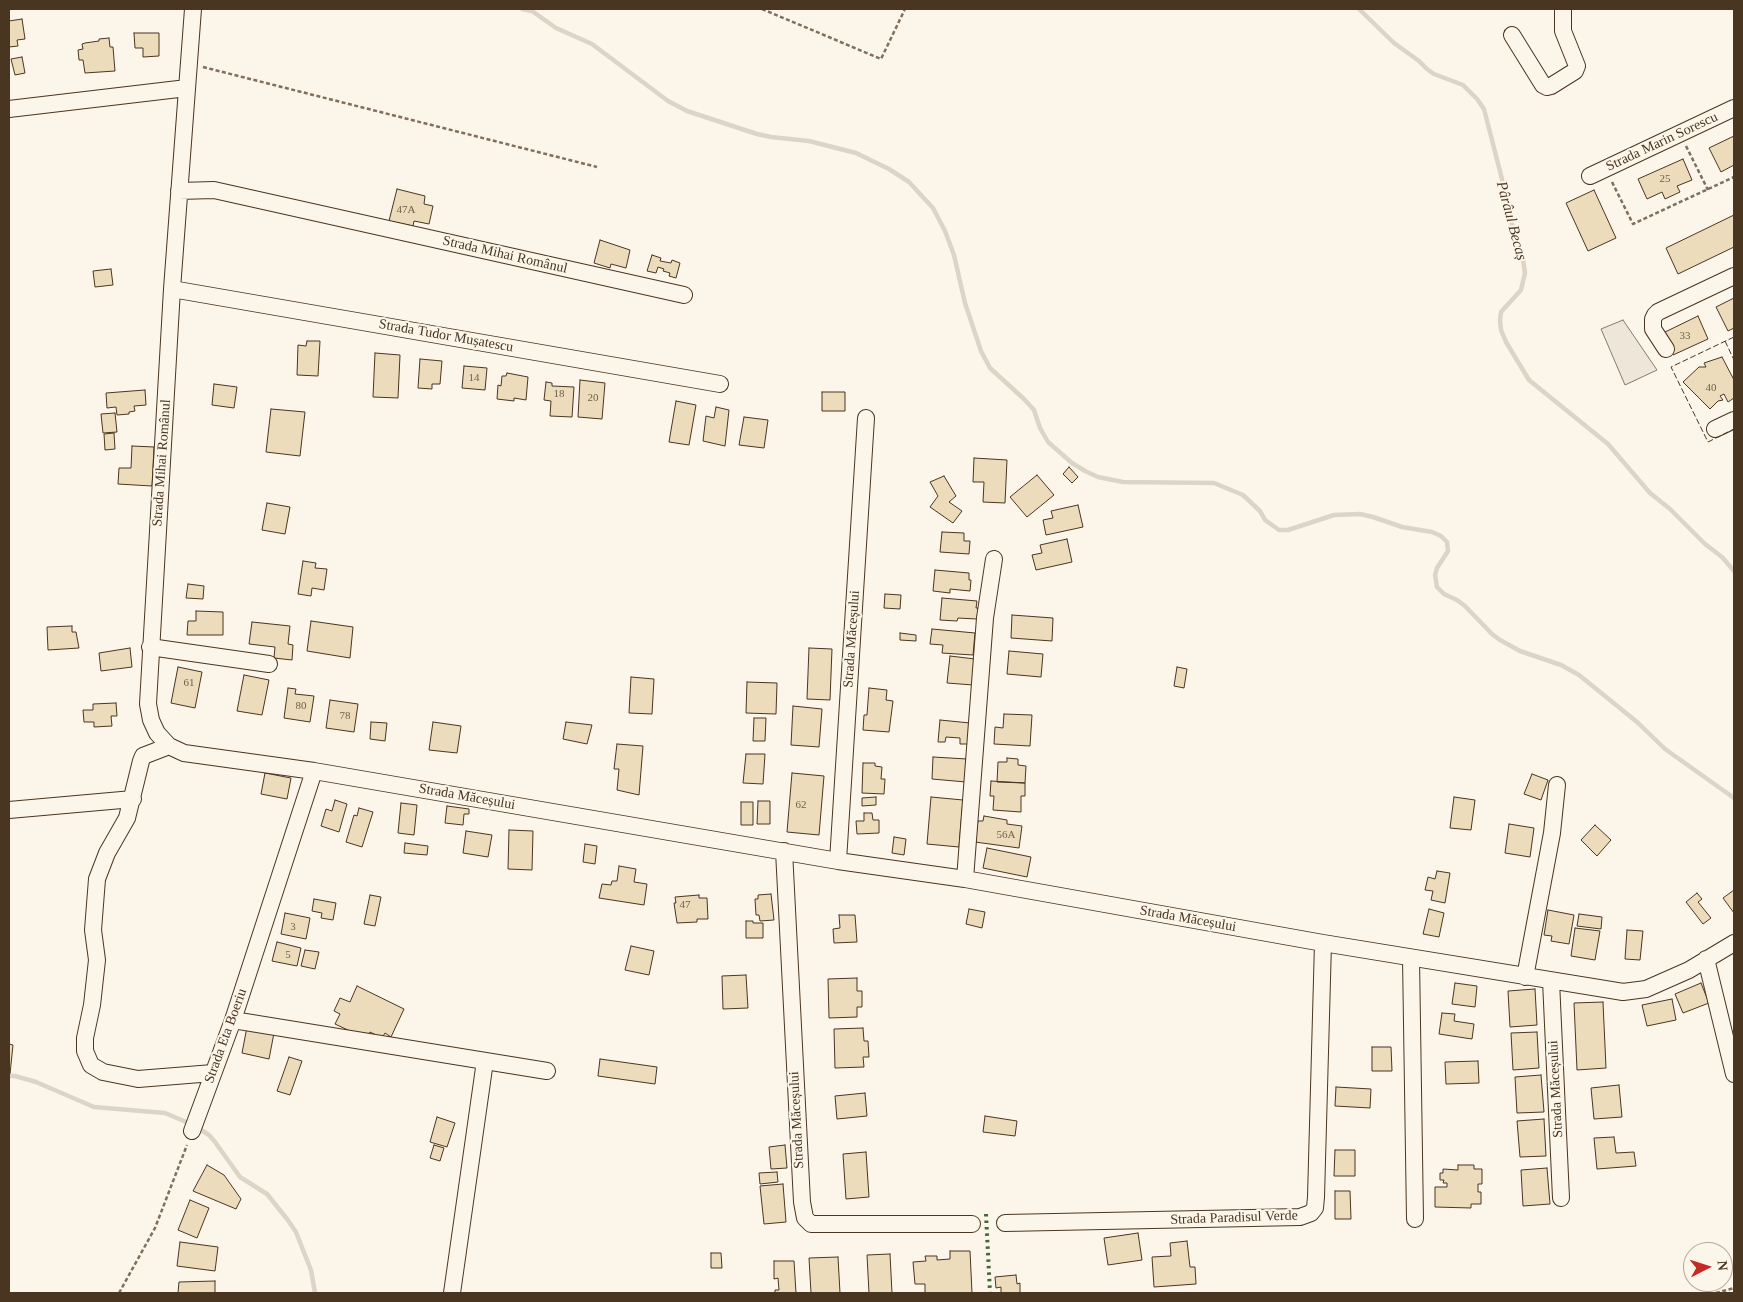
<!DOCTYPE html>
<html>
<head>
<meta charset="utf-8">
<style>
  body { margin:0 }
  #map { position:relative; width:1743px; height:1302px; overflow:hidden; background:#fbf6e9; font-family:Georgia,serif }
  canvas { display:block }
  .frame { position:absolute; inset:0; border:10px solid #4a3520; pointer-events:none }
  .north { position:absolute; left:1683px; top:1242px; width:50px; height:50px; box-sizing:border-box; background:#fbf6e9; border:1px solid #b4a999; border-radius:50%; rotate:85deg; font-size:14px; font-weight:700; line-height:20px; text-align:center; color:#4a3520 }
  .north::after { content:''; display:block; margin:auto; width:18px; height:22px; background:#c62828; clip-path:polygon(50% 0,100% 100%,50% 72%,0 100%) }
</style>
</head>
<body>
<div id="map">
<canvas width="1743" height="1302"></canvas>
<div class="frame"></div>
<div class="north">N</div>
</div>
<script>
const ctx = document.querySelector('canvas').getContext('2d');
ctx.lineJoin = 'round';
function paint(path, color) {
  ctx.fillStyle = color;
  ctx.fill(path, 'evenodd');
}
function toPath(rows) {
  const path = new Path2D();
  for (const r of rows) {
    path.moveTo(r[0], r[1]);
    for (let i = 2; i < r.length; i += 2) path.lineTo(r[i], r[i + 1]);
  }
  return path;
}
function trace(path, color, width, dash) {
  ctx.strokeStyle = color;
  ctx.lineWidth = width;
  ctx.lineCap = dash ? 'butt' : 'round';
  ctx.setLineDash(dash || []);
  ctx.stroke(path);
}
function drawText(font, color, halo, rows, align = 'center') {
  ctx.font = font + ' Georgia,serif';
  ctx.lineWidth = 4;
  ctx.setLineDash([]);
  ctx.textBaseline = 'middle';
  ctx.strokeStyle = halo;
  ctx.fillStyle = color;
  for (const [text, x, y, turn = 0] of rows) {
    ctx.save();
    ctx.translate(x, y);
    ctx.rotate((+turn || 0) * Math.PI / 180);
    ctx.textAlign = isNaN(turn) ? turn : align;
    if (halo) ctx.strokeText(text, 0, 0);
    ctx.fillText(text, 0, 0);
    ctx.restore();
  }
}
const green = toPath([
  [1623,320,1657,370,1625,385,1601,329,1623,320]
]);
const stream = toPath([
  [522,9,532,11,556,28,592,44,668,101,687,111,757,134,771,137,809,141,856,153,889,169,909,182,933,208,945,231,954,255,965,303,981,351,990,368,1024,399,1034,410,1040,428,1048,442,1072,463,1085,471,1098,477,1123,482,1214,483,1243,495,1260,511,1265,520,1279,530,1288,530,1334,515,1360,514,1373,517,1402,527,1432,532,1441,536,1447,542,1448,551,1437,568,1435,575,1437,587,1444,594,1457,600,1465,606,1492,634,1500,640,1520,651,1561,665,1579,675,1637,722,1665,749,1734,798],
  [1359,9,1394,43,1419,61,1427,69,1434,74,1463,85,1477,99,1484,109,1502,179,1507,210,1522,253,1525,273,1521,290,1501,312,1500,320,1501,330,1506,342,1529,380,1608,444,1650,493,1670,509,1705,544,1722,557,1734,571],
  [9,1076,15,1076,36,1082,94,1107,165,1113,191,1124],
  [198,1128,209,1135,215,1142,240,1177,267,1194,287,1219,296,1232,303,1250,311,1270,315,1293]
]);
const building = toPath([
  [22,19,25,39,17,40,18,46,9,47,9,21,22,19],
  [134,33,159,33,159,56,143,57,143,48,135,48,134,33],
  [109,38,110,47,113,47,115,71,85,73,83,60,79,60,78,50,83,49,82,44,85,43,99,41,99,39,109,38],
  [22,57,25,73,15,75,11,59,22,57],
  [1734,136,1734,165,1721,172,1709,148,1734,136],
  [1683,159,1692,180,1677,186,1680,192,1665,199,1662,192,1647,199,1638,179,1683,159],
  [397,189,425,196,424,204,433,206,429,224,414,221,413,226,389,221,397,189],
  [1594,190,1616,238,1588,251,1566,203,1594,190],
  [1734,215,1734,247,1678,274,1666,248,1734,215],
  [600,240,630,250,626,268,611,264,610,268,594,263,600,240],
  [652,255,661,258,660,261,671,263,672,260,680,263,676,278,669,276,670,273,663,271,664,269,658,267,656,273,647,271,652,255],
  [111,269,113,285,95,287,93,271,111,269],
  [1734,298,1734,328,1728,331,1716,307,1734,298],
  [1698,316,1708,339,1673,355,1663,333,1698,316],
  [307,341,320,341,318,376,297,375,298,345,306,346,307,341],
  [375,353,400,355,398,398,373,397,375,353],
  [1722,357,1734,380,1734,398,1728,402,1724,394,1720,396,1723,400,1718,401,1710,409,1683,382,1699,367,1706,367,1704,363,1722,357],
  [420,359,442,361,440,384,432,384,432,389,418,388,420,359],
  [464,366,487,368,485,390,462,388,464,366],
  [507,373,528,377,526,400,514,398,514,401,497,399,498,385,501,386,502,376,506,376,507,373],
  [580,380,605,383,602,419,578,417,580,380],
  [546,382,552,383,552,386,574,387,572,417,550,416,551,401,544,400,546,382],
  [214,384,237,387,234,408,212,405,214,384],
  [145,390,146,405,134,406,135,411,129,412,129,414,117,415,116,407,107,408,106,393,145,390],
  [822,392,845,392,845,411,822,411,822,392],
  [676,401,696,405,689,445,669,442,676,401],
  [716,407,729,410,725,446,703,441,706,416,714,418,716,407],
  [271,409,305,412,300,456,266,452,271,409],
  [115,413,117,432,103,433,101,414,115,413],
  [744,417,768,420,764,448,739,445,744,417],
  [114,433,115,449,105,450,104,434,114,433],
  [132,446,154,447,152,486,118,484,119,468,131,468,132,446],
  [974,458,1007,460,1005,503,983,502,984,482,973,482,974,458],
  [1069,467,1078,477,1072,483,1063,474,1069,467],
  [1037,475,1054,495,1027,517,1010,497,1037,475],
  [944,476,956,496,949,502,962,511,953,523,930,507,938,496,930,482,944,476],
  [267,503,290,507,285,534,262,530,267,503],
  [1078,505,1083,527,1046,535,1043,520,1053,518,1051,511,1078,505],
  [942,532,964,533,964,541,970,541,969,554,940,552,942,532],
  [1067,539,1072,562,1036,570,1032,555,1042,553,1040,545,1067,539],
  [303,561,316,563,315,568,327,569,324,590,312,588,311,596,298,594,303,561],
  [935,570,969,573,969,580,971,580,970,591,950,589,950,593,933,591,935,570],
  [188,584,204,586,203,599,186,598,188,584],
  [885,594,901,595,900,609,884,608,885,594],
  [942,598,977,601,976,608,978,608,977,619,958,618,957,621,940,620,942,598],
  [196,611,223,612,223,635,187,635,188,621,196,621,196,611],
  [1012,615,1053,618,1052,641,1011,638,1012,615],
  [311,621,353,627,350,658,307,651,311,621],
  [252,622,290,626,288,644,293,645,292,660,274,658,275,647,249,644,252,622],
  [72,626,72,632,76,632,79,648,48,650,47,627,72,626],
  [932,629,975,633,973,655,942,653,943,645,930,644,932,629],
  [900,633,916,635,916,641,900,640,900,633],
  [130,648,132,667,101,671,99,653,130,648],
  [809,648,832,649,830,700,807,699,809,648],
  [1009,651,1043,654,1041,677,1007,674,1009,651],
  [950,656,975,659,973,685,947,683,950,656],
  [178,667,202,672,195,708,171,703,178,667],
  [1177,667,1187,669,1184,688,1174,686,1177,667],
  [244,675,269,680,262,715,237,711,244,675],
  [631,677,654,679,652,714,629,713,631,677],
  [747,682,777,683,776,714,746,713,747,682],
  [288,688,296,689,295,694,314,696,310,722,284,718,288,688],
  [869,688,887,690,886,700,893,701,889,732,863,730,864,715,867,715,869,688],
  [330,700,358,704,354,732,326,728,330,700],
  [116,703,117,716,111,716,112,726,94,727,94,722,84,722,83,710,93,710,93,704,116,703],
  [793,706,822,709,819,747,791,745,793,706],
  [1004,714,1032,715,1030,746,994,744,995,727,1003,728,1004,714],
  [754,718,766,718,765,741,753,741,754,718],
  [940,720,970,723,969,744,960,744,960,738,946,737,945,742,938,742,940,720],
  [371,722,387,723,385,741,370,739,371,722],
  [433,722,461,726,457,753,429,750,433,722],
  [566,722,592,725,587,744,563,739,566,722],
  [617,744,643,746,639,795,617,790,619,769,614,769,617,744],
  [746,754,765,754,763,784,743,783,746,754],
  [933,757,967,759,966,782,932,779,933,757],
  [1007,758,1018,759,1018,765,1026,766,1025,783,997,782,998,762,1007,762,1007,758],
  [863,763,875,763,875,766,882,767,881,779,885,779,884,794,862,793,863,763],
  [265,773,291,778,287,799,261,794,265,773],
  [792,773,824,776,819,835,787,832,792,773],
  [1532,774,1548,780,1541,800,1524,794,1532,774],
  [991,781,1025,783,1025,796,1021,796,1021,812,993,810,994,796,990,796,991,781],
  [876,797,876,805,862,806,862,798,876,797],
  [931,797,963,800,959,847,927,844,931,797],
  [1454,797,1475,800,1471,830,1450,828,1454,797],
  [335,800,347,804,339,832,321,826,326,809,332,811,335,800],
  [758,801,770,801,770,824,757,824,758,801],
  [741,802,753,802,753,825,741,825,741,802],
  [401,803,417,805,414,835,398,833,401,803],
  [447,806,469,809,469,814,464,814,463,825,445,823,447,806],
  [359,808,373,812,362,847,346,842,354,815,357,816,359,808],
  [864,813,872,813,873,820,879,820,879,833,857,834,856,821,864,821,864,813],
  [984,816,1007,820,1007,824,1022,826,1019,848,975,842,978,821,983,821,984,816],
  [1509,824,1534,828,1530,857,1505,853,1509,824],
  [1595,825,1611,840,1597,856,1581,840,1595,825],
  [509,830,533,831,532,870,508,869,509,830],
  [466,831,492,835,488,857,463,853,466,831],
  [894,837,906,839,904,855,892,853,894,837],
  [405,843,428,846,427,855,404,853,405,843],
  [585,844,597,846,595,864,583,862,585,844],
  [987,848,1031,857,1027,877,983,868,987,848],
  [619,866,636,869,634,882,647,884,644,905,599,898,602,884,611,885,612,881,617,881,619,866],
  [1437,871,1450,873,1445,903,1431,900,1433,891,1425,890,1428,877,1435,879,1437,871],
  [1734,890,1734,913,1723,898,1734,890],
  [1697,893,1702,899,1698,902,1711,918,1703,924,1686,902,1697,893],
  [771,894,774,920,760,921,759,915,756,915,755,899,758,899,758,895,771,894],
  [370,895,381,897,375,926,364,924,370,895],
  [699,895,699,898,707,898,708,919,697,919,697,922,677,923,674,903,676,903,675,897,699,895],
  [314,899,336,903,333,920,321,918,322,913,312,911,314,899],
  [969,909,985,912,982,928,966,924,969,909],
  [1429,909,1444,913,1439,937,1423,934,1429,909],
  [1548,910,1574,915,1569,944,1551,941,1552,936,1544,935,1548,910],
  [285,913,310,918,306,939,281,934,285,913],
  [1579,914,1602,917,1601,929,1577,926,1579,914],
  [839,915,855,915,857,942,834,943,833,929,840,928,839,915],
  [746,921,753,921,753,923,763,923,763,938,746,938,746,921],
  [1575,928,1600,931,1595,960,1571,956,1575,928],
  [1627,930,1643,931,1640,960,1625,959,1627,930],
  [277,942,301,948,297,966,272,961,277,942],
  [631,946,654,951,649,975,625,970,631,946],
  [305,950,319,952,315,969,301,966,305,950],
  [746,975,748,1008,723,1009,722,976,746,975],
  [857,978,857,991,862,991,862,1007,857,1007,857,1017,829,1018,828,979,857,978],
  [1455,983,1477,986,1475,1007,1452,1004,1455,983],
  [1701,983,1709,1003,1683,1013,1675,994,1701,983],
  [357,986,404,1009,391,1037,385,1033,382,1038,370,1032,367,1039,335,1024,340,1014,334,1011,340,998,350,1002,357,986],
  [1535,989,1537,1025,1510,1027,1508,991,1535,989],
  [1672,999,1676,1020,1647,1026,1642,1005,1672,999],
  [1603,1002,1606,1068,1577,1070,1574,1003,1603,1002],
  [1442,1013,1455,1014,1454,1021,1474,1024,1472,1039,1439,1034,1442,1013],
  [247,1027,274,1033,269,1059,242,1053,247,1027],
  [863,1028,864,1041,868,1041,869,1057,863,1057,864,1067,835,1068,834,1029,863,1028],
  [1537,1032,1539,1068,1513,1070,1511,1033,1537,1032],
  [9,1044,13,1045,10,1074,9,1074,9,1044],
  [1372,1047,1391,1047,1392,1071,1372,1071,1372,1047],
  [289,1057,302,1061,290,1095,277,1091,289,1057],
  [600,1059,657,1067,655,1084,598,1076,600,1059],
  [1478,1061,1479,1083,1446,1084,1445,1062,1478,1061],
  [1541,1075,1544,1112,1517,1113,1515,1077,1541,1075],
  [1619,1085,1622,1117,1594,1119,1591,1088,1619,1085],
  [1336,1087,1371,1089,1370,1108,1335,1106,1336,1087],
  [865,1093,867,1116,837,1119,835,1096,865,1093],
  [985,1116,1017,1121,1015,1136,983,1132,985,1116],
  [437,1117,455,1123,447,1147,430,1142,437,1117],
  [1544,1119,1546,1156,1520,1157,1517,1121,1544,1119],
  [1614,1137,1616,1153,1634,1152,1636,1166,1597,1169,1594,1138,1614,1137],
  [434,1145,444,1148,440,1161,430,1158,434,1145],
  [785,1145,787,1168,771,1169,769,1147,785,1145],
  [1335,1150,1355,1150,1355,1176,1334,1176,1335,1150],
  [866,1152,869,1197,846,1199,843,1154,866,1152],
  [207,1165,224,1175,241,1199,236,1209,193,1191,207,1165],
  [1458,1165,1474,1165,1474,1169,1482,1169,1482,1184,1478,1184,1478,1192,1481,1192,1481,1204,1471,1204,1471,1208,1435,1207,1435,1187,1447,1187,1447,1183,1443,1183,1444,1180,1440,1180,1440,1173,1443,1173,1443,1169,1458,1170,1458,1165],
  [1547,1168,1550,1204,1523,1206,1521,1170,1547,1168],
  [777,1172,778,1182,760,1184,759,1173,777,1172],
  [783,1184,786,1222,764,1224,760,1186,783,1184],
  [1335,1191,1350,1191,1351,1219,1335,1219,1335,1191],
  [190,1200,209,1208,197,1238,178,1230,190,1200],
  [1138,1233,1142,1260,1108,1265,1104,1238,1138,1233],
  [1187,1241,1190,1267,1195,1267,1196,1284,1154,1287,1152,1257,1171,1256,1170,1243,1187,1241],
  [180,1242,218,1247,215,1271,177,1266,180,1242],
  [950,1251,970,1251,972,1293,925,1293,925,1284,915,1284,913,1262,926,1261,925,1256,937,1256,937,1260,950,1259,950,1251],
  [711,1253,721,1253,722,1268,711,1268,711,1253],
  [890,1254,892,1293,869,1293,867,1255,890,1254],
  [838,1257,840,1293,811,1293,809,1258,838,1257],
  [774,1261,794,1261,796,1293,775,1293,775,1290,779,1290,778,1278,774,1279,774,1261],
  [1016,1275,1017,1284,1020,1283,1020,1293,1001,1293,1001,1287,996,1288,995,1277,1016,1275],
  [215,1281,215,1293,178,1293,179,1282,215,1281]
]);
const path = toPath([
  [762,9,881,59,905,9],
  [203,67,597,167],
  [1686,146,1708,190],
  [1612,182,1633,224,1734,177],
  [119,1293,155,1228,187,1145],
  [1716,1293,1734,1288]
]);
const minor = toPath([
  [193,9,172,289,148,704,151,720,157,733,169,746,184,753,314,771,838,861,965,879,1323,943,1611,990,1623,992,1646,989,1689,970,1734,943],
  [1512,35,1543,85,1547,87,1551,86,1575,71,1577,66,1563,31,1563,9],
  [9,109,187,88],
  [1590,176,1734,108],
  [179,191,214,190,684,295],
  [172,289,720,384],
  [1666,349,1653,329,1653,319,1655,315,1658,312,1734,276],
  [1715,429,1734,420],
  [150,647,269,664],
  [169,746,143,756,141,761,127,818,107,853,97,879,93,930,97,960,92,1005,85,1038,85,1051,91,1065,103,1072,138,1079,213,1073],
  [9,810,133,799],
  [784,851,802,1202,805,1218,811,1224,972,1224],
  [838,861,866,418],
  [965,879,985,618,994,559],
  [1411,958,1415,1219],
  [1706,959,1734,1074],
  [1525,977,1552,833,1557,785],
  [1551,981,1561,1198],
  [233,1020,547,1071],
  [192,1131,233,1020,314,771],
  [1005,1223,1300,1217,1311,1213,1315,1208,1316,1197,1323,943],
  [452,1293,485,1061]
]);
const hedge = toPath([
  [986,1214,990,1293]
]);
const fence = toPath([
  [1734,337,1671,367,1708,442,1734,429],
  [1725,341,1734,360]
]);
const numberNames = [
  ["25",1665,179],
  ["47A",406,210],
  ["33",1685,336],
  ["14",474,378],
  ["40",1711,388],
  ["18",559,394],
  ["20",593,398],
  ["61",189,683],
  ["80",301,706],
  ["78",345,716],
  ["62",801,805],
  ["56A",1006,835],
  ["47",685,905],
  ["3",293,927],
  ["5",288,955]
];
const streetNames = [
  ["Strada Marin Sorescu",1662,142,-25],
  ["Strada Mihai Românul",505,255,13],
  ["Strada Tudor Mușatescu",446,336,10],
  ["Strada Mihai Românul",162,463,-86],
  ["Strada Măceșului",852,639,-86],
  ["Strada Măceșului",467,797,10],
  ["Strada Măceșului",1188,919,10],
  ["Strada Eta Boeriu",226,1036,-70],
  ["Strada Măceșului",1556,1089,-93],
  ["Strada Măceșului",797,1120,-93],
  ["Strada Paradisul Verde",1234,1218,-2]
];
const waterNames = [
  ["Pârâul Becaș",1511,221,75]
];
paint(green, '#ede6d9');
trace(green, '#887966', 1);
trace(stream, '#dcd4c6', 4.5);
paint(building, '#ecdcbc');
trace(building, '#4a3520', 1);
trace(minor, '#4a3520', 18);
trace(path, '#7f6f5c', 2.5, [4, 2.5]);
trace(minor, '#fbf6e9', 16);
trace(hedge, '#436837', 4, [2.5, 4]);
trace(fence, '#4a3520', 1, [6, 2.5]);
drawText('11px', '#725f47', null, numberNames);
drawText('14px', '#4a3520', '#fbf6e9', streetNames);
drawText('italic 15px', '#4a3520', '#fbf6e9', waterNames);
</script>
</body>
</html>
